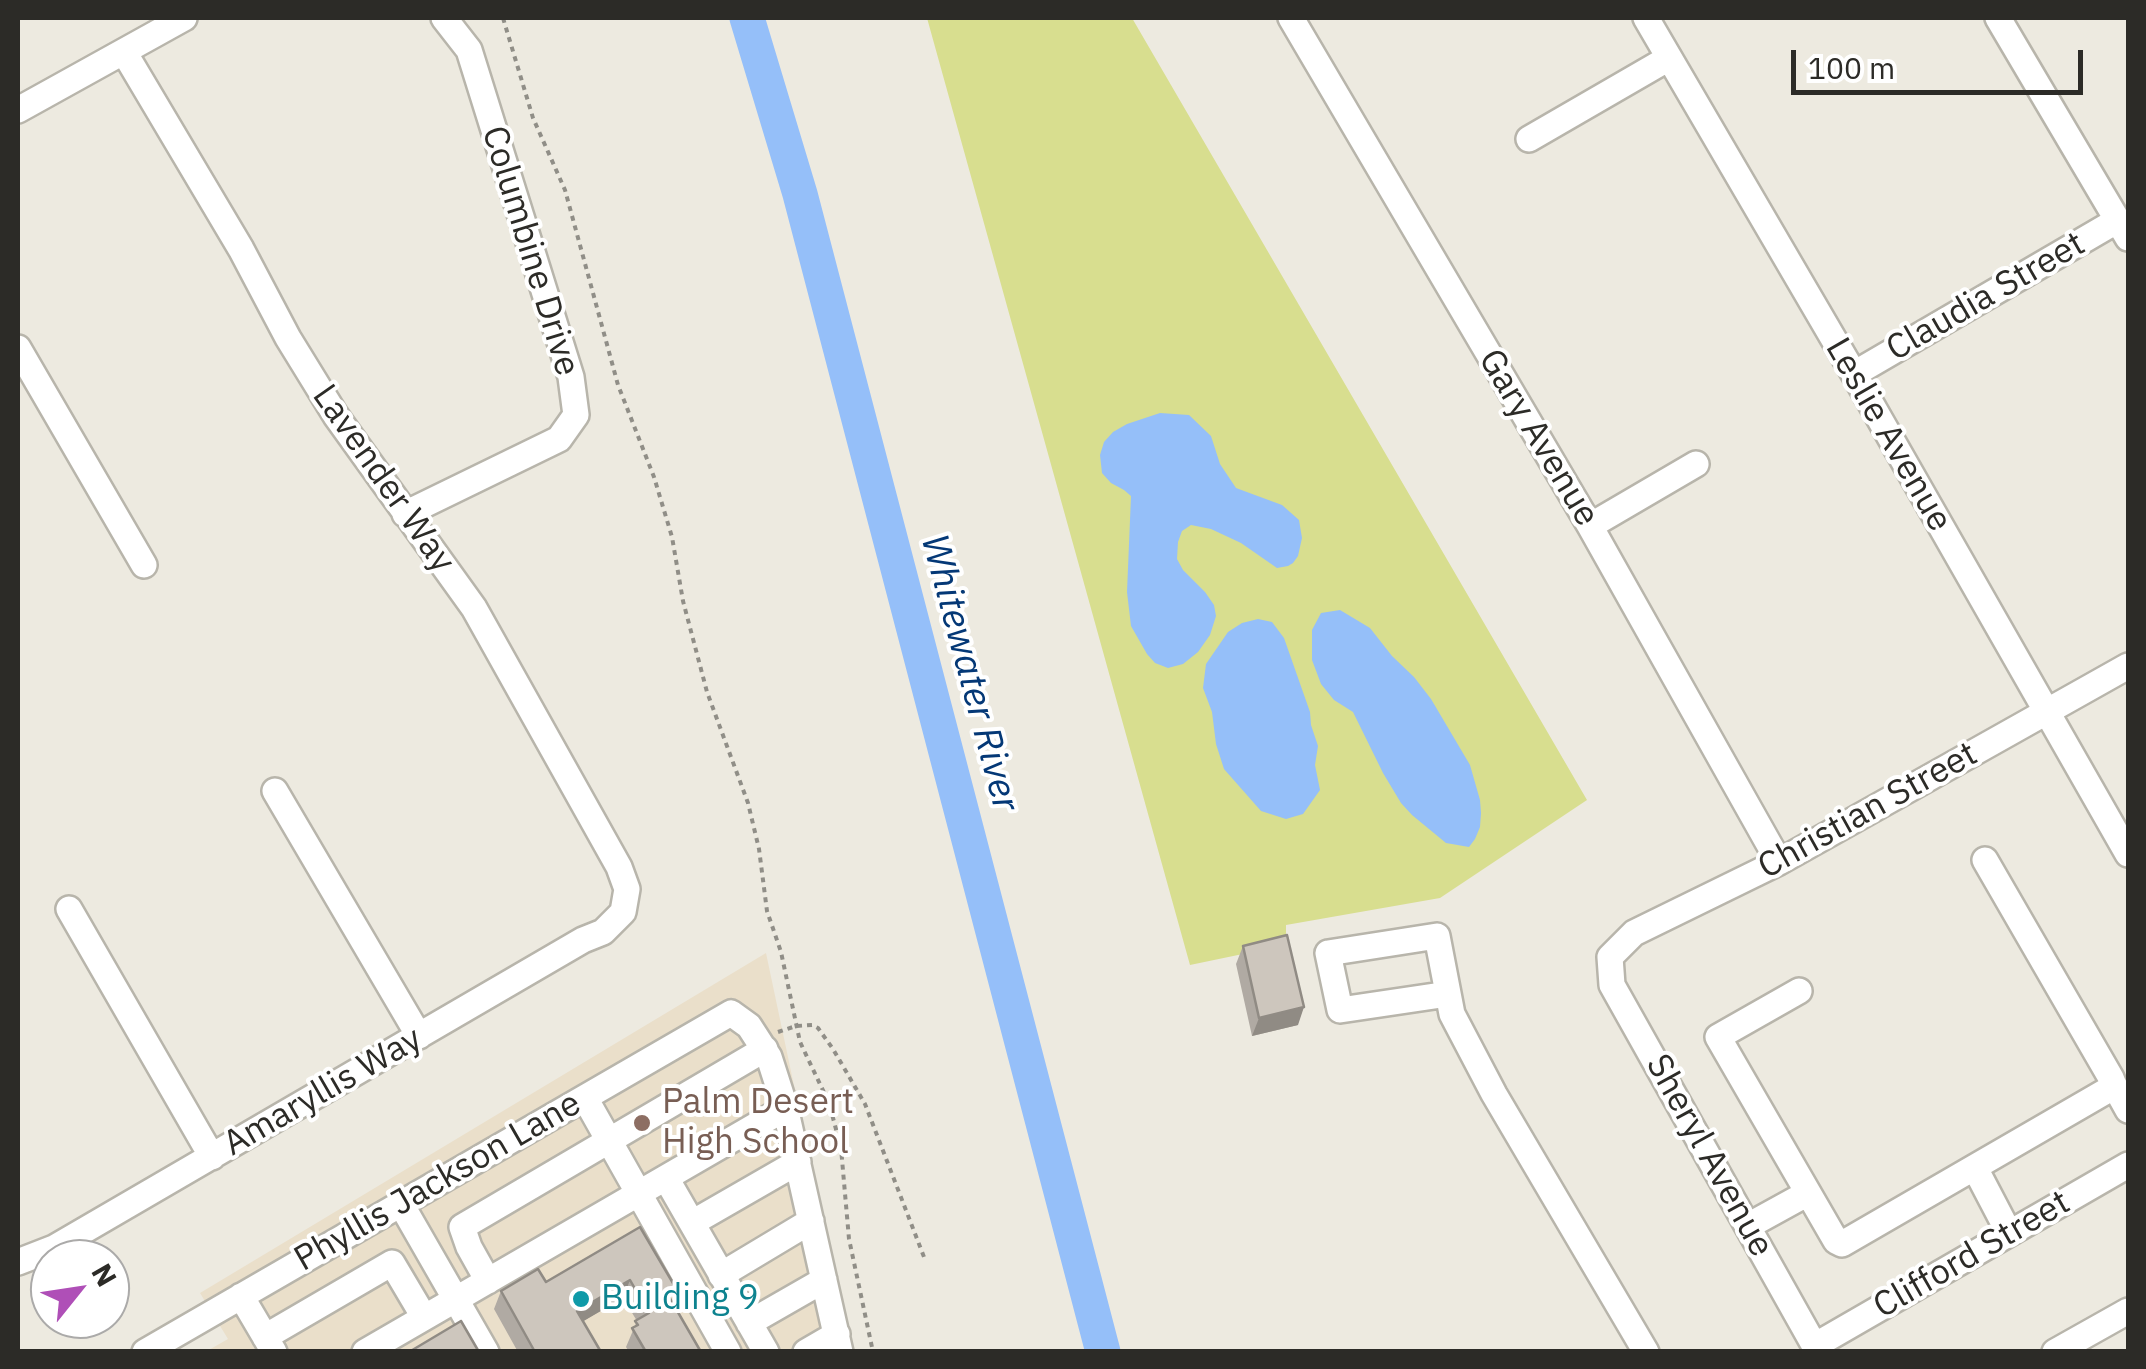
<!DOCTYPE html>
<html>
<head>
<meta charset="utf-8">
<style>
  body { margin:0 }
  #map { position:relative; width:2146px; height:1369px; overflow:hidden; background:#edeae0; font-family:"IBM Plex Sans",sans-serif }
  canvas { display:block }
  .frame { position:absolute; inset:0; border:20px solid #2c2b27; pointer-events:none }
  .north { position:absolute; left:30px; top:1239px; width:100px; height:100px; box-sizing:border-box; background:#fff; border:2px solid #abaaa9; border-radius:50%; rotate:60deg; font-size:28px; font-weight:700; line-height:40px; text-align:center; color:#2c2b27 }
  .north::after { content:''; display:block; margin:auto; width:35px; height:45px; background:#af4fb7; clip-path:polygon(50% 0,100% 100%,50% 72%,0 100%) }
  .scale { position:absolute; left:1791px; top:50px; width:292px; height:45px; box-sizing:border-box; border:5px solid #2c2b27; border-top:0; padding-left:12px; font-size:30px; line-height:35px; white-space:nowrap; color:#2c2b27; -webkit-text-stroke:8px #fff; paint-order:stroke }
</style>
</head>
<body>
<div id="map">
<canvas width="2146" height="1369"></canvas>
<div class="frame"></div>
<div class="north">N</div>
<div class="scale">100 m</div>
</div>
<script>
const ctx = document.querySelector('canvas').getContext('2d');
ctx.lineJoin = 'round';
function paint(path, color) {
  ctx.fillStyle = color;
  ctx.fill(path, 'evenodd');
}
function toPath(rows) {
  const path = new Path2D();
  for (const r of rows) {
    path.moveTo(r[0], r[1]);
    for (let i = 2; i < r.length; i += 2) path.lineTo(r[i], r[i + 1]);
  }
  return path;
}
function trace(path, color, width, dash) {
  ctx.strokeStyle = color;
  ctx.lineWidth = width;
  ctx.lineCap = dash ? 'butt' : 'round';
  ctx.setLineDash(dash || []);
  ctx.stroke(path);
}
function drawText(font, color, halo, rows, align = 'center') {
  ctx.font = font + ' "IBM Plex Sans",sans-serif';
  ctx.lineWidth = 8;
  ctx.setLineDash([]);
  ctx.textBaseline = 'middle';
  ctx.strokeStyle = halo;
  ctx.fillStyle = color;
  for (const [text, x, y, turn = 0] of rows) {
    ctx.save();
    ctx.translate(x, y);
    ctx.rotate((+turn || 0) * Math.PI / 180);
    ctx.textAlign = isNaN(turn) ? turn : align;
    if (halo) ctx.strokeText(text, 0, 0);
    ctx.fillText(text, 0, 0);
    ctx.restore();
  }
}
const education = toPath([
  [766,953,850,1351,207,1351,228,1339,200,1293]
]);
const green = toPath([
  [927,18,1132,18,1587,800,1440,898,1286,925,1286,945,1190,965]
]);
const water = toPath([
  [1160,413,1189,415,1211,436,1220,464,1236,488,1282,505,1299,520,1302,538,1298,556,1293,563,1288,566,1277,568,1241,543,1211,529,1191,525,1182,531,1178,542,1177,559,1183,570,1205,592,1214,605,1216,616,1210,635,1198,652,1183,664,1168,668,1155,663,1147,654,1131,626,1127,592,1131,496,1124,490,1111,483,1102,473,1100,455,1104,442,1113,432,1127,424],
  [1340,610,1370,628,1392,656,1414,677,1431,699,1470,765,1480,800,1481,813,1480,827,1475,839,1469,847,1446,843,1412,815,1401,803,1383,773,1353,712,1334,700,1321,684,1312,660,1312,630,1321,613],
  [1258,619,1272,622,1284,638,1310,712,1311,725,1318,746,1315,765,1320,790,1303,814,1286,819,1261,811,1224,769,1216,744,1212,712,1203,688,1206,664,1228,632,1242,623]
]);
const river = toPath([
  [747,18,800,194,1103,1352]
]);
const path = toPath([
  [503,18,533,118,565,190,618,385,654,477,672,537,683,601,707,692,748,803,759,849,767,911,781,952,800,1042,829,1103,841,1148,849,1239,873,1352],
  [778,1032,796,1026,812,1025,818,1028,833,1049,865,1104,924,1257]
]);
const minor = toPath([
  [1291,18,1590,526,1779,862],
  [1646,18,1854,374,2128,854],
  [1998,18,2128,238],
  [18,110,184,18],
  [1529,139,1669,58],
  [18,348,144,565],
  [1854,374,2118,220],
  [405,514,559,439,576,415,571,377,469,50,444,18],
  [1590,526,1696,464],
  [275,791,419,1036],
  [69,909,212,1157],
  [1799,991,1718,1037,1836,1241,1842,1244,2108,1090,2113,1083,2111,1078,1985,860],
  [1448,994,1340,1010,1328,953,1437,936,1452,1014,1494,1094,1646,1352],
  [2113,1083,2128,1110],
  [585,1098,728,1352],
  [1975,1168,2009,1233],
  [666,1178,766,1352],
  [401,1204,486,1352],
  [692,1223,798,1162],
  [1748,1226,1808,1193],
  [18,1262,54,1248,583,940,603,932,623,912,627,889,619,867,474,608,336,416,288,338,241,249,124,52],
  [721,1275,811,1221],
  [488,1281,469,1247,462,1227,765,1049],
  [241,1296,274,1352],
  [749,1323,824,1280],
  [265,1337,392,1263,424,1317],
  [1816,1345,2128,1165],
  [145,1352,731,1013,749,1026,769,1057,785,1107,840,1352],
  [365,1352,786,1108],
  [806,1352,837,1334],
  [1818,1352,1612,985,1610,957,1634,933,1779,862,2128,666],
  [2055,1352,2128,1311]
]);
const wall = toPath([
  [1243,946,1298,1025,1252,1036,1236,964],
  [640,1227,672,1302,701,1352,629,1352,626,1347,637,1321,623,1298,583,1321,601,1352,518,1352,494,1309,501,1291,546,1282]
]);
const shadedWall = toPath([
  [1304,1007,1298,1025,1252,1036,1259,1018],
  [630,1280,623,1298,570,1329,577,1311]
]);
const building = toPath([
  [1287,935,1304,1007,1259,1018,1243,946,1287,935],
  [640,1227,677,1290,668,1295,701,1352,646,1352,632,1328,638,1325,635,1321,649,1313,630,1280,577,1311,601,1352,535,1352,501,1291,538,1269,546,1282,640,1227],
  [461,1321,479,1352,409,1352,461,1321]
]);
const markers = [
  [642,1123,10,"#8d6e63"],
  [581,1299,10,"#0f9aa8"]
];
const streetNames = [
  ["Columbine Drive",530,251,73],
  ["Claudia Street",1986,297,-30],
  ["Leslie Avenue",1888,435,60],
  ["Gary Avenue",1538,438,59],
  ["Lavender Way",383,479,55],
  ["Christian Street",1868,811,-29],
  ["Amaryllis Way",323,1092,-30],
  ["Sheryl Avenue",1709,1156,61],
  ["Phyllis Jackson Lane",438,1182,-30],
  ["Clifford Street",1972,1255,-30]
];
const educationNames = [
  ["Palm Desert",662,1103],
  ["High School",662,1143]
];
const cultureNames = [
  ["Building 9",601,1299]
];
const waterNames = [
  ["Whitewater River",969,673,75]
];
paint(education, '#eadfca');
paint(green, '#d8de8f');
paint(water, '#95bff9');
trace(river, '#95bff9', 35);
trace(minor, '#b8b5ab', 30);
trace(path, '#908e87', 4, [5, 5]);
trace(minor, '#fff', 25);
paint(wall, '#b0aaa3');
paint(shadedWall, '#908b84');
paint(building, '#cdc6bd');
trace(building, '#908b84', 2.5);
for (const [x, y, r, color] of markers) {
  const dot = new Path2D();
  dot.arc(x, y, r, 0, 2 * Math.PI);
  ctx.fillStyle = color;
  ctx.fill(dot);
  trace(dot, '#fff', 4);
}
drawText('35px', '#2c2b27', '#fff', streetNames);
drawText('35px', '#785e54', '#fff', educationNames, 'left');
drawText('35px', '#0d838f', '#fff', cultureNames, 'left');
drawText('italic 38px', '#043876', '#fff', waterNames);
</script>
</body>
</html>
